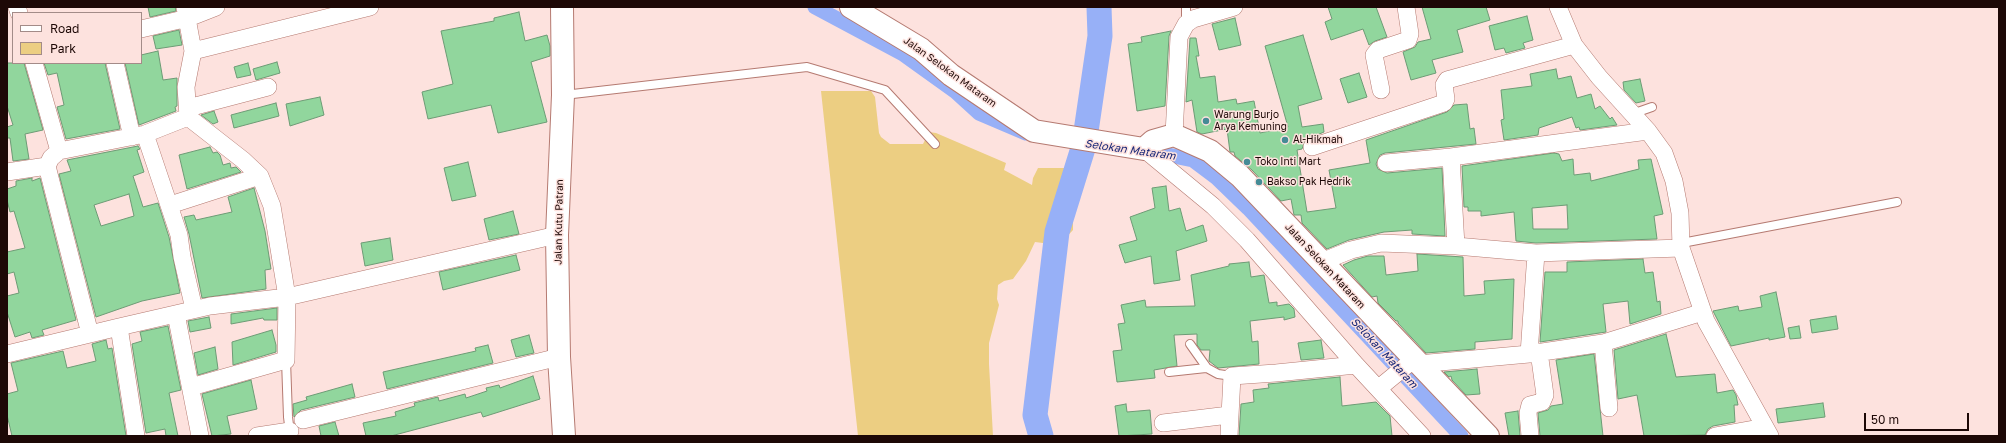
<!DOCTYPE html>
<html>
<head>
<meta charset="utf-8">
<style>
  body { margin:0 }
  #map { position:relative; width:2006px; height:443px; overflow:hidden; background:#fde2de; font-family:"Golos Text",sans-serif }
  canvas { display:block }
  .frame { position:absolute; inset:0; border:8px solid #1d0806; pointer-events:none }
  .legend { position:absolute; left:12px; top:12px; width:130px; height:52px; box-sizing:border-box; background:#fde2de; border:1px solid #a38b88; margin:0; padding:5px 7px; list-style:none; font-size:12px; color:#1d0806 }
  .legend li { display:flex; align-items:center; gap:8px; height:20px }
  .legend b { width:20px; border:1px solid #a38b88 }
  .scale { position:absolute; left:1864px; top:413px; width:105px; height:18px; box-sizing:border-box; border:2px solid #1d0806; border-top:0; padding-left:5px; font-size:12px; line-height:14px; white-space:nowrap; color:#1d0806; -webkit-text-stroke:3px #fde2de; paint-order:stroke }
</style>
</head>
<body>
<div id="map">
<canvas width="2006" height="443"></canvas>
<div class="frame"></div>
<ul class="legend">
<li><b style="height:5px;background:#fff"></b>Road</li>
<li><b style="height:11px;background:#ecce82"></b>Park</li>
</ul>
<div class="scale">50 m</div>
</div>
<script>
const ctx = document.querySelector('canvas').getContext('2d');
ctx.lineJoin = 'round';
function paint(path, color) {
  ctx.fillStyle = color;
  ctx.fill(path, 'evenodd');
}
function toPath(rows) {
  const path = new Path2D();
  for (const r of rows) {
    path.moveTo(r[0], r[1]);
    for (let i = 2; i < r.length; i += 2) path.lineTo(r[i], r[i + 1]);
  }
  return path;
}
function trace(path, color, width, dash) {
  ctx.strokeStyle = color;
  ctx.lineWidth = width;
  ctx.lineCap = dash ? 'butt' : 'round';
  ctx.setLineDash(dash || []);
  ctx.stroke(path);
}
function drawText(font, color, halo, rows, align = 'center') {
  ctx.font = font + ' "Golos Text",sans-serif';
  ctx.lineWidth = 3;
  ctx.setLineDash([]);
  ctx.textBaseline = 'middle';
  ctx.strokeStyle = halo;
  ctx.fillStyle = color;
  for (const [text, x, y, turn = 0] of rows) {
    ctx.save();
    ctx.translate(x, y);
    ctx.rotate((+turn || 0) * Math.PI / 180);
    ctx.textAlign = isNaN(turn) ? turn : align;
    if (halo) ctx.strokeText(text, 0, 0);
    ctx.fillText(text, 0, 0);
    ctx.restore();
  }
}
const green = toPath([
  [821,91,871,91,875,97,879,133,881,137,890,144,923,144,929,132,936,133,1006,163,1004,170,1032,185,1033,178,1038,168,1071,168,1076,171,1081,188,1073,213,1073,230,1059,245,1035,242,1026,261,1013,279,1004,281,998,285,997,299,999,305,989,343,989,364,993,436,858,436]
]);
const canal = toPath([
  [815,7,903,54,956,92,979,113,1026,133],
  [1144,150,1193,160,1217,178,1248,208,1461,436]
]);
const river = toPath([
  [1041,436,1035,415,1057,232,1084,145,1100,36,1099,7]
]);
const building = toPath([
  [148,7,175,7,176,11,150,17,148,7],
  [1328,7,1376,7,1387,37,1375,41,1369,45,1363,29,1331,40,1325,22,1332,19,1328,7],
  [1422,7,1486,7,1490,20,1457,30,1463,52,1432,60,1436,73,1411,80,1403,52,1415,47,1418,42,1431,39,1422,7],
  [519,12,525,41,547,35,550,46,550,56,531,62,547,122,498,133,491,105,428,119,422,92,453,84,441,31,494,21,494,18,519,12],
  [1527,16,1533,40,1523,43,1525,48,1506,53,1504,48,1495,50,1489,26,1527,16],
  [1235,18,1241,45,1219,50,1212,24,1235,18],
  [179,30,182,45,156,49,153,36,179,30],
  [1171,31,1169,36,1165,106,1137,111,1128,44,1142,42,1141,37,1171,31],
  [1303,35,1322,99,1298,106,1302,127,1323,124,1324,132,1305,140,1302,149,1297,150,1307,212,1336,208,1329,170,1370,163,1366,140,1447,112,1454,105,1467,104,1470,129,1474,128,1476,144,1385,153,1380,155,1376,164,1378,169,1387,173,1442,168,1445,236,1412,234,1412,230,1384,232,1349,240,1327,249,1302,223,1301,215,1294,215,1291,199,1281,201,1252,170,1235,156,1234,152,1230,152,1227,129,1202,134,1197,132,1192,100,1186,102,1190,38,1196,38,1199,56,1196,56,1200,78,1215,76,1218,102,1236,99,1237,104,1254,101,1260,133,1288,127,1265,46,1303,35],
  [158,51,163,80,177,78,177,106,175,107,176,111,139,125,125,63,141,63,141,55,158,51],
  [277,62,280,73,256,80,253,69,277,62],
  [7,63,24,63,43,130,25,134,29,159,13,161,10,138,7,138,7,127,13,125,7,106,7,63],
  [44,63,105,63,120,129,66,139,57,107,64,105,57,73,48,75,44,63],
  [248,63,251,75,237,78,234,67,248,63],
  [1556,69,1558,79,1571,76,1577,98,1591,94,1595,109,1600,106,1610,119,1612,117,1617,125,1580,130,1579,127,1576,128,1572,117,1539,128,1538,135,1504,140,1501,120,1504,119,1501,90,1532,86,1530,74,1556,69],
  [1359,73,1367,97,1348,103,1340,79,1359,73],
  [1640,79,1645,101,1636,103,1624,90,1623,82,1640,79],
  [320,97,324,115,290,126,286,104,320,97],
  [276,103,279,116,234,128,231,115,276,103],
  [214,111,218,122,213,124,201,115,214,111],
  [138,146,140,149,137,150,144,172,133,176,143,207,158,203,169,237,180,293,142,301,96,317,59,174,71,171,67,160,138,146],
  [129,194,134,216,101,226,94,205,129,194],
  [210,147,213,153,217,152,220,155,223,165,230,163,231,168,236,167,241,172,187,189,179,155,210,147],
  [1554,153,1559,154,1562,161,1573,159,1574,175,1590,173,1591,181,1639,169,1638,160,1651,159,1663,214,1654,216,1657,239,1536,243,1516,241,1514,212,1481,216,1481,211,1468,211,1468,207,1464,207,1462,166,1554,153],
  [1567,205,1568,229,1533,229,1532,208,1567,205],
  [468,162,476,196,452,201,444,168,468,162],
  [32,178,32,181,40,178,76,320,42,330,44,335,32,338,30,332,15,337,7,312,7,296,19,293,14,272,7,274,7,252,25,248,14,211,10,212,7,200,7,189,16,186,16,181,32,178],
  [1166,186,1169,211,1180,208,1186,231,1203,225,1207,241,1176,251,1180,280,1154,284,1151,256,1125,263,1119,245,1137,240,1130,217,1155,208,1152,188,1166,186],
  [254,188,265,231,271,269,265,270,266,289,202,298,189,234,184,217,194,215,196,220,232,212,228,197,254,188],
  [513,211,519,234,489,240,484,219,513,211],
  [390,238,393,260,365,266,361,243,390,238],
  [1417,254,1463,257,1464,296,1485,294,1484,281,1514,279,1512,339,1475,342,1475,349,1426,353,1398,323,1398,321,1396,321,1378,303,1377,296,1372,297,1343,265,1354,260,1368,256,1384,256,1386,275,1418,271,1417,254],
  [516,255,520,270,443,290,439,272,516,255],
  [1643,259,1645,273,1653,272,1657,302,1660,301,1661,314,1630,324,1628,301,1603,304,1606,332,1540,342,1545,272,1567,272,1567,262,1643,259],
  [1249,262,1251,277,1264,275,1269,303,1277,302,1277,306,1289,304,1294,309,1295,317,1284,320,1284,317,1250,321,1252,342,1258,341,1259,364,1218,368,1209,361,1210,350,1201,350,1197,345,1197,334,1174,335,1177,366,1154,370,1155,378,1117,382,1113,351,1122,350,1118,324,1125,323,1121,305,1145,300,1146,307,1195,306,1191,275,1229,266,1229,264,1249,262],
  [1776,292,1785,337,1769,340,1769,338,1731,346,1713,311,1738,306,1739,311,1762,307,1760,296,1776,292],
  [277,308,277,320,264,320,263,318,231,324,231,314,277,308],
  [1836,316,1838,329,1812,333,1810,320,1836,316],
  [209,317,211,328,190,332,188,321,209,317],
  [168,326,181,390,169,393,178,436,166,436,165,429,146,433,132,344,142,341,140,332,168,326],
  [1799,326,1801,338,1790,339,1788,328,1799,326],
  [272,330,276,345,276,352,233,365,232,342,272,330],
  [1666,334,1676,377,1715,374,1717,393,1733,390,1736,395,1738,405,1734,405,1735,422,1713,426,1708,429,1705,435,1644,436,1637,395,1618,399,1614,350,1666,334],
  [529,335,534,353,516,357,511,340,529,335],
  [106,340,108,349,112,348,126,436,12,436,7,415,7,394,18,391,11,363,63,351,67,368,96,361,92,344,106,340],
  [1321,340,1324,358,1301,360,1298,343,1321,340],
  [488,345,493,363,387,389,383,372,476,351,475,348,488,345],
  [215,347,218,369,198,375,194,353,215,347],
  [1594,354,1603,436,1540,436,1538,413,1548,410,1551,406,1563,404,1556,360,1594,354],
  [1477,369,1480,394,1466,395,1452,380,1451,376,1449,377,1444,372,1477,369],
  [533,376,540,399,483,417,481,412,391,436,366,436,363,423,396,416,395,412,415,406,414,403,438,397,439,401,465,394,466,398,487,391,486,388,499,385,500,388,533,376],
  [1340,377,1342,406,1376,402,1390,416,1392,436,1239,436,1241,404,1254,402,1253,390,1269,388,1268,384,1340,377],
  [251,380,257,409,227,416,231,434,212,436,202,394,251,380],
  [352,384,355,397,301,410,294,417,293,404,307,400,306,397,352,384],
  [1823,403,1825,417,1778,423,1776,409,1823,403],
  [1126,404,1127,412,1150,410,1152,434,1119,436,1115,406,1126,404],
  [1518,411,1520,436,1509,436,1505,413,1518,411],
  [335,422,339,436,321,436,319,426,335,422]
]);
const lane = toPath([
  [1186,7,1186,24],
  [564,95,807,67,885,90,935,144],
  [1632,114,1652,107],
  [1682,243,1897,202],
  [1190,344,1207,368,1218,374,1232,376],
  [286,360,288,417,290,433],
  [1169,372,1206,368]
]);
const street = toPath([
  [17,7,19,13],
  [185,7,193,51,186,87,188,117,243,160,260,176,272,206,287,297,286,360,191,387],
  [1558,7,1574,45,1599,77,1648,131,1664,153,1674,181,1680,213,1681,248,1706,321,1770,436],
  [141,29,188,18,216,7],
  [193,51,370,7],
  [34,63,59,151],
  [115,63,132,137],
  [1381,90,1374,55,1378,50,1408,40,1410,34,1406,7],
  [188,108,268,87],
  [145,134,179,235,182,257,194,309],
  [1174,135,1179,37,1186,24,1193,19,1234,7],
  [1312,147,1444,103,1446,99,1444,85,1447,80,1574,45],
  [1144,149,1213,206,1247,240,1356,365,1422,436],
  [1451,157,1456,246],
  [1386,163,1451,157,1648,131],
  [7,172,47,166],
  [170,205,260,176],
  [1321,262,1351,250,1381,243,1456,246,1536,253,1681,248],
  [176,314,200,436],
  [119,327,210,306,287,297,557,235],
  [90,334,47,166,51,158,59,151,145,134,188,117],
  [1603,343,1609,408],
  [7,354,119,327,136,436],
  [1529,354,1536,253],
  [1418,364,1529,354,1603,343,1703,312],
  [1379,388,1413,360],
  [303,420,559,357],
  [1163,423,1229,415],
  [257,436,290,431],
  [1229,436,1232,376,1276,373,1356,365],
  [1530,436,1528,413,1530,405,1542,402,1545,395,1539,352],
  [1715,436,1765,427]
]);
const secondary = toPath([
  [562,7,563,95,557,235,559,357,564,436],
  [851,7,921,49,951,75,1034,131,1144,149,1153,141,1174,135,1210,151,1240,176,1488,436]
]);
const markers = [
  [1206,121,4,"#458b96"],
  [1285,140,4,"#458b96"],
  [1247,162,4,"#458b96"],
  [1259,182,4,"#458b96"]
];
const streetNames = [
  ["Jalan Selokan Mataram",950,72,36],
  ["Jalan Kutu Patran",559,222,-89],
  ["Jalan Selokan Mataram",1325,266,47]
];
const poiNames = [
  ["Warung Burjo",1214,115],
  ["Arya Kemuning",1214,127],
  ["Al-Hikmah",1293,140],
  ["Toko Inti Mart",1255,162],
  ["Bakso Pak Hedrik",1267,182]
];
const waterNames = [
  ["Selokan Mataram",1130,150,8],
  ["Selokan Mataram",1384,353,47]
];
paint(green, '#ecce82');
trace(canal, '#97b0f7', 15);
trace(river, '#97b0f7', 25);
paint(building, '#91d69d');
trace(building, '#6d9b75', 1);
trace(lane, '#b57a71', 10);
trace(street, '#b57a71', 18);
trace(secondary, '#b57a71', 24);
trace(lane, '#fff', 8);
trace(street, '#fff', 17);
trace(secondary, '#fff', 22);
for (const [x, y, r, color] of markers) {
  const dot = new Path2D();
  dot.arc(x, y, r, 0, 2 * Math.PI);
  ctx.fillStyle = color;
  ctx.fill(dot);
  trace(dot, '#fde2de', 1.5);
}
drawText('10px', '#1d0806', '#fde2de', streetNames);
drawText('10px', '#1d0806', '#fde2de', poiNames, 'left');
drawText('italic 11px', '#192878', '#fde2de', waterNames);
</script>
</body>
</html>
